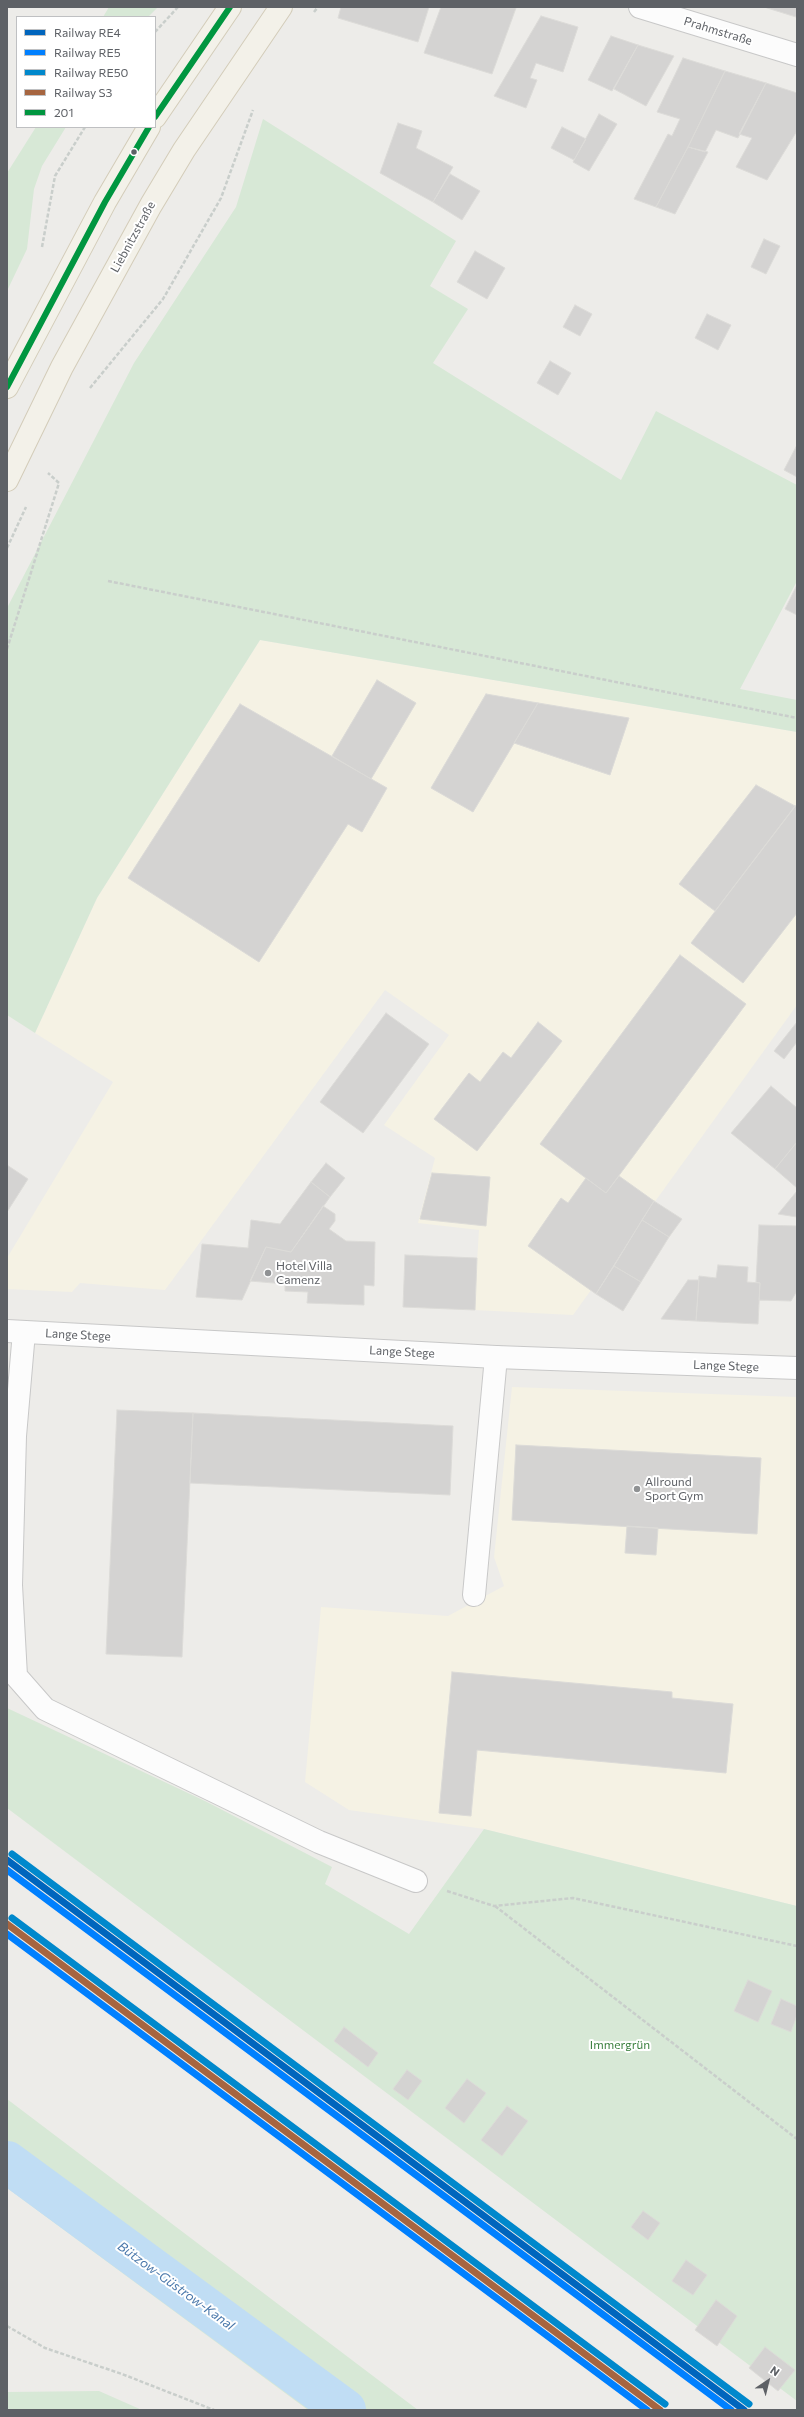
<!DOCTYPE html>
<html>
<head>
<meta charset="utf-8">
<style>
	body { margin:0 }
	#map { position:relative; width:804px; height:2417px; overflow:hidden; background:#edece9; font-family:Commissioner,sans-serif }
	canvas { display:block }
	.frame { position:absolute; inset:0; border:8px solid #5e6166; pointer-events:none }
	.legend { position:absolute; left:16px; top:16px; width:140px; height:112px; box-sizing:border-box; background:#fff; border:1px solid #bfc0c2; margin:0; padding:5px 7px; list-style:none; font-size:12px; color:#5e6166 }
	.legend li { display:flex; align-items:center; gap:8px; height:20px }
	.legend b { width:20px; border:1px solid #bfc0c2 }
	.north { position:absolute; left:748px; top:2361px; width:40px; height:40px; -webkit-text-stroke:3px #fff; paint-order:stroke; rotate:35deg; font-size:11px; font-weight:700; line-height:16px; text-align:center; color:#5e6166 }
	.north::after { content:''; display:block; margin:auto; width:14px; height:18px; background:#5e6166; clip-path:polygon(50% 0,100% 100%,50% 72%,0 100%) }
</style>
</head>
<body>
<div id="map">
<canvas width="804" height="2417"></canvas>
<div class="frame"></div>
<ul class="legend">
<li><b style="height:5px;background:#0065bd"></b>Railway RE4</li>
<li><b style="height:5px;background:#0080ff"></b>Railway RE5</li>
<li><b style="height:5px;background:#08c"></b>Railway RE50</li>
<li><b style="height:5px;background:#a66540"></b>Railway S3</li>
<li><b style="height:5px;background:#009640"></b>201</li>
</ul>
<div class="north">N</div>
</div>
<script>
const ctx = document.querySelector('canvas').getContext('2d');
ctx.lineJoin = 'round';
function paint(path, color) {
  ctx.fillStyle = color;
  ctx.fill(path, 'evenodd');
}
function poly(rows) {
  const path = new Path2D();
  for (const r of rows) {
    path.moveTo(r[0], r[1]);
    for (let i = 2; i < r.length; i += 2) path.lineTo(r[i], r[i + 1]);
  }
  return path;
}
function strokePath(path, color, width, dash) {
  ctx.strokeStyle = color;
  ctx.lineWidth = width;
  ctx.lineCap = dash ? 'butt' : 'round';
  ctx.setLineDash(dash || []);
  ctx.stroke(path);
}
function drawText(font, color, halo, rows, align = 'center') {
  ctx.font = font + ' Commissioner,sans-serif';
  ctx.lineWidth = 4;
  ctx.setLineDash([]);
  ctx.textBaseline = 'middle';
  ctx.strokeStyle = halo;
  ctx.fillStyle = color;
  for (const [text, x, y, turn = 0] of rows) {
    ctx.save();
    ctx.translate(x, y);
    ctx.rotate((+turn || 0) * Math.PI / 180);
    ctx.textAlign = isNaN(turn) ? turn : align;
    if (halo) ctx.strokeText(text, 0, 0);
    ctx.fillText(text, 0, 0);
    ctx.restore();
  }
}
const commercial = poly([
	[260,640,797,732,797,1005,573,1315,474,1310,479,1230,418,1223,435,1158,384,1125,449,1035,385,990,165,1290,80,1283,72,1292,7,1289,7,1258,113,1082,35,1033,97,898],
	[512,1387,797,1397,797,1906,484,1829,349,1810,305,1782,321,1607,448,1616,504,1586,494,1557]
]);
const green = poly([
	[109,7,158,7,148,17,103,17],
	[263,119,456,241,430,286,468,309,433,363,621,480,656,411,797,485,797,581,740,689,797,700,797,732,260,640,97,898,35,1033,7,1015,7,608,134,363,236,207],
	[36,127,66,127,42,166,34,189,27,249,7,291,7,173],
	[7,1708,205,1801,332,1867,325,1884,409,1934,484,1829,797,1906,797,2401,7,1808],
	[7,2099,418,2410,308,2410,7,2188],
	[99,2391,142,2410,7,2410,7,2392]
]);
const canal = poly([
	[7,2162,345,2410]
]);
const building = poly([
	[341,7,429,7,418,42,338,18,341,7],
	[441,7,516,8,492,74,424,53,441,7],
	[764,7,797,7,797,13,796,17,764,7],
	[541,16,578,27,563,72,536,63,530,78,537,80,526,108,494,96,541,16],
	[611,36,638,45,612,91,588,80,611,36],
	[638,45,674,56,646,106,614,89,638,45],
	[683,58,725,71,688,147,656,207,634,199,668,134,672,136,680,119,657,112,683,58],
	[725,71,766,83,738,138,716,130,705,152,688,147,725,71],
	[766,83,797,93,797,131,767,180,736,167,752,138,739,134,766,83],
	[599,114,617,124,589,171,573,162,599,114],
	[398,123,422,131,416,148,453,167,433,202,380,173,398,123],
	[562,127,586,139,574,160,551,148,562,127],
	[688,147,708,152,675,214,656,207,688,147],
	[450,174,480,191,462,220,433,202,450,174],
	[764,239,780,246,766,274,751,267,764,239],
	[475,251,505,268,487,299,457,282,475,251],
	[575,305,592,314,580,336,563,327,575,305],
	[707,314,731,325,718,350,695,338,707,314],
	[550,361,571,373,558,395,537,383,550,361],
	[797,445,797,477,784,470,797,445],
	[797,585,797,615,785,609,797,585],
	[377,680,416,703,371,779,332,756,377,680],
	[486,694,538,703,473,812,431,788,486,694],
	[538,703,629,718,610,775,514,743,538,703],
	[240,704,387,788,362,832,348,824,259,962,128,878,240,704],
	[756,785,795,806,715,911,679,884,756,785],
	[797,804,797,913,743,983,691,943,797,804],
	[680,955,746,1004,606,1193,540,1144,680,955],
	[386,1013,429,1044,363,1133,320,1102,386,1013],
	[538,1022,562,1041,477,1151,434,1119,469,1073,480,1082,503,1052,511,1058,538,1022],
	[797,1022,797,1042,784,1059,774,1051,797,1022],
	[771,1086,797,1108,797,1142,775,1169,731,1133,771,1086],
	[797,1142,797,1188,775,1169,797,1142],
	[326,1163,345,1178,330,1197,311,1182,326,1163],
	[7,1165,28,1179,7,1212,7,1165],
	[432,1173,490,1177,486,1226,420,1219,432,1173],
	[619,1176,654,1201,596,1294,528,1246,561,1198,568,1203,586,1178,606,1193,619,1176],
	[311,1182,330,1197,291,1252,266,1247,242,1300,196,1297,202,1244,248,1248,251,1220,280,1224,311,1182],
	[797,1191,797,1217,778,1214,797,1191],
	[654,1201,682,1219,669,1237,642,1220,654,1201],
	[323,1206,335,1214,335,1221,329,1229,346,1241,375,1242,374,1286,364,1285,364,1305,307,1303,308,1292,285,1291,285,1284,250,1281,266,1247,291,1252,323,1206],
	[642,1220,669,1237,641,1282,614,1266,642,1220],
	[759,1225,797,1226,797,1291,791,1301,759,1300,760,1283,756,1282,759,1225],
	[405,1255,477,1258,475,1310,403,1307,405,1255],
	[718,1265,748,1267,747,1282,760,1283,758,1324,696,1321,699,1276,716,1278,718,1265],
	[614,1266,641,1282,623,1311,596,1294,614,1266],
	[688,1280,699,1280,696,1321,661,1319,688,1280],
	[117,1410,193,1413,182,1657,106,1654,117,1410],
	[193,1413,453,1426,450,1495,190,1483,193,1413],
	[516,1445,761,1458,757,1534,512,1520,516,1445],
	[627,1526,658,1528,656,1555,625,1553,627,1526],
	[452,1672,672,1692,672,1698,733,1704,726,1773,477,1750,471,1816,439,1813,452,1672],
	[748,1980,772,1991,758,2022,734,2011,748,1980],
	[781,1999,797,2006,797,2015,791,2032,771,2024,781,1999],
	[344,2027,378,2053,368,2067,334,2041,344,2027],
	[407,2070,422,2081,408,2100,393,2089,407,2070],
	[467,2079,486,2093,464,2123,445,2108,467,2079],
	[507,2106,528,2121,502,2156,481,2140,507,2106],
	[643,2211,660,2223,648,2240,631,2227,643,2211],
	[686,2260,707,2275,693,2295,672,2281,686,2260],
	[716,2300,737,2316,717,2346,695,2330,716,2300],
	[765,2347,795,2370,778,2391,749,2368,765,2347]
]);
const path = poly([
	[314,12,318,7],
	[155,32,178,7],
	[42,247,55,176,85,127],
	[90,388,163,299,221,198,253,110],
	[7,548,26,507],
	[108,581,797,718],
	[7,649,59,483,48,473],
	[447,1891,494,1906,573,1898,797,1946],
	[495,1906,797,2139],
	[7,2326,45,2348,122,2374,214,2410]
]);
const service = poly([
	[24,1332,15,1436,11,1585,16,1676,45,1709,319,1842,416,1881],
	[474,1595,496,1357]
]);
const minor = poly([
	[640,7,797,55],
	[7,1331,496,1357,797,1368]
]);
const primary = poly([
	[155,117,230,7],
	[7,387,105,202,149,127],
	[7,480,62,367,151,205,184,150,281,7]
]);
const bus1 = poly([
	[155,117,230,7],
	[7,387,105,202,149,127]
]);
const rail1 = poly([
	[7,1860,744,2410]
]);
const rail2 = poly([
	[7,1870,731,2410],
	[7,1934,647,2410]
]);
const rail3 = poly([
	[12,1854,749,2404],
	[12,1918,665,2404]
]);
const rail4 = poly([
	[7,1924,660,2410]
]);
const markers = [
	[134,152,3.5,"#5e6166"],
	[268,1273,4,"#909294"],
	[637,1489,4,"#909294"]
];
const streetNames = [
	["Prahmstraße",718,31,17],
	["Liebnitzstraße",133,237,-61],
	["Lange Stege",78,1335,3],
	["Lange Stege",402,1352,3],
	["Lange Stege",726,1366,2]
];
const poiNames = [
	["Hotel Villa",276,1266],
	["Camenz",276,1280],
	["Allround",645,1482],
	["Sport Gym",645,1496]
];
const parkNames = [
	["Immergrün",620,2045]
];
const waterNames = [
	["Bützow-Güstrow-Kanal",176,2286,36]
];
paint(commercial, '#f5f2e4');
paint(green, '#d7e8d6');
strokePath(canal, '#c0ddf4', 42);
paint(building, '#d4d3d2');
strokePath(building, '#dcdbd8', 1);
strokePath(service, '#c8c8c8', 24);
strokePath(minor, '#c8c8c8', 24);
strokePath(primary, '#d3ccb9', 24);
strokePath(path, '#c9cecb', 2.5, [4, 2]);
strokePath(service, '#fcfcfc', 22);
strokePath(minor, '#fcfcfc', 22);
strokePath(primary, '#f3f1e9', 22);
strokePath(bus1, '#009640', 6);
strokePath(rail1, '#0065bd', 7);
strokePath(rail2, '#0080ff', 7);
strokePath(rail3, '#08c', 7);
strokePath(rail4, '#a66540', 7);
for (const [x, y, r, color] of markers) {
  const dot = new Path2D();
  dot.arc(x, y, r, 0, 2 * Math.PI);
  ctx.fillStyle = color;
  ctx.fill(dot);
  strokePath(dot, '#fff', 1.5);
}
drawText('12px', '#5e6166', '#fff', streetNames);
drawText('12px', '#5e6166', '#fff', poiNames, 'left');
drawText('12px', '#3b803f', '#fff', parkNames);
drawText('italic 13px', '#4a78ab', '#fff', waterNames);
</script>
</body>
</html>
